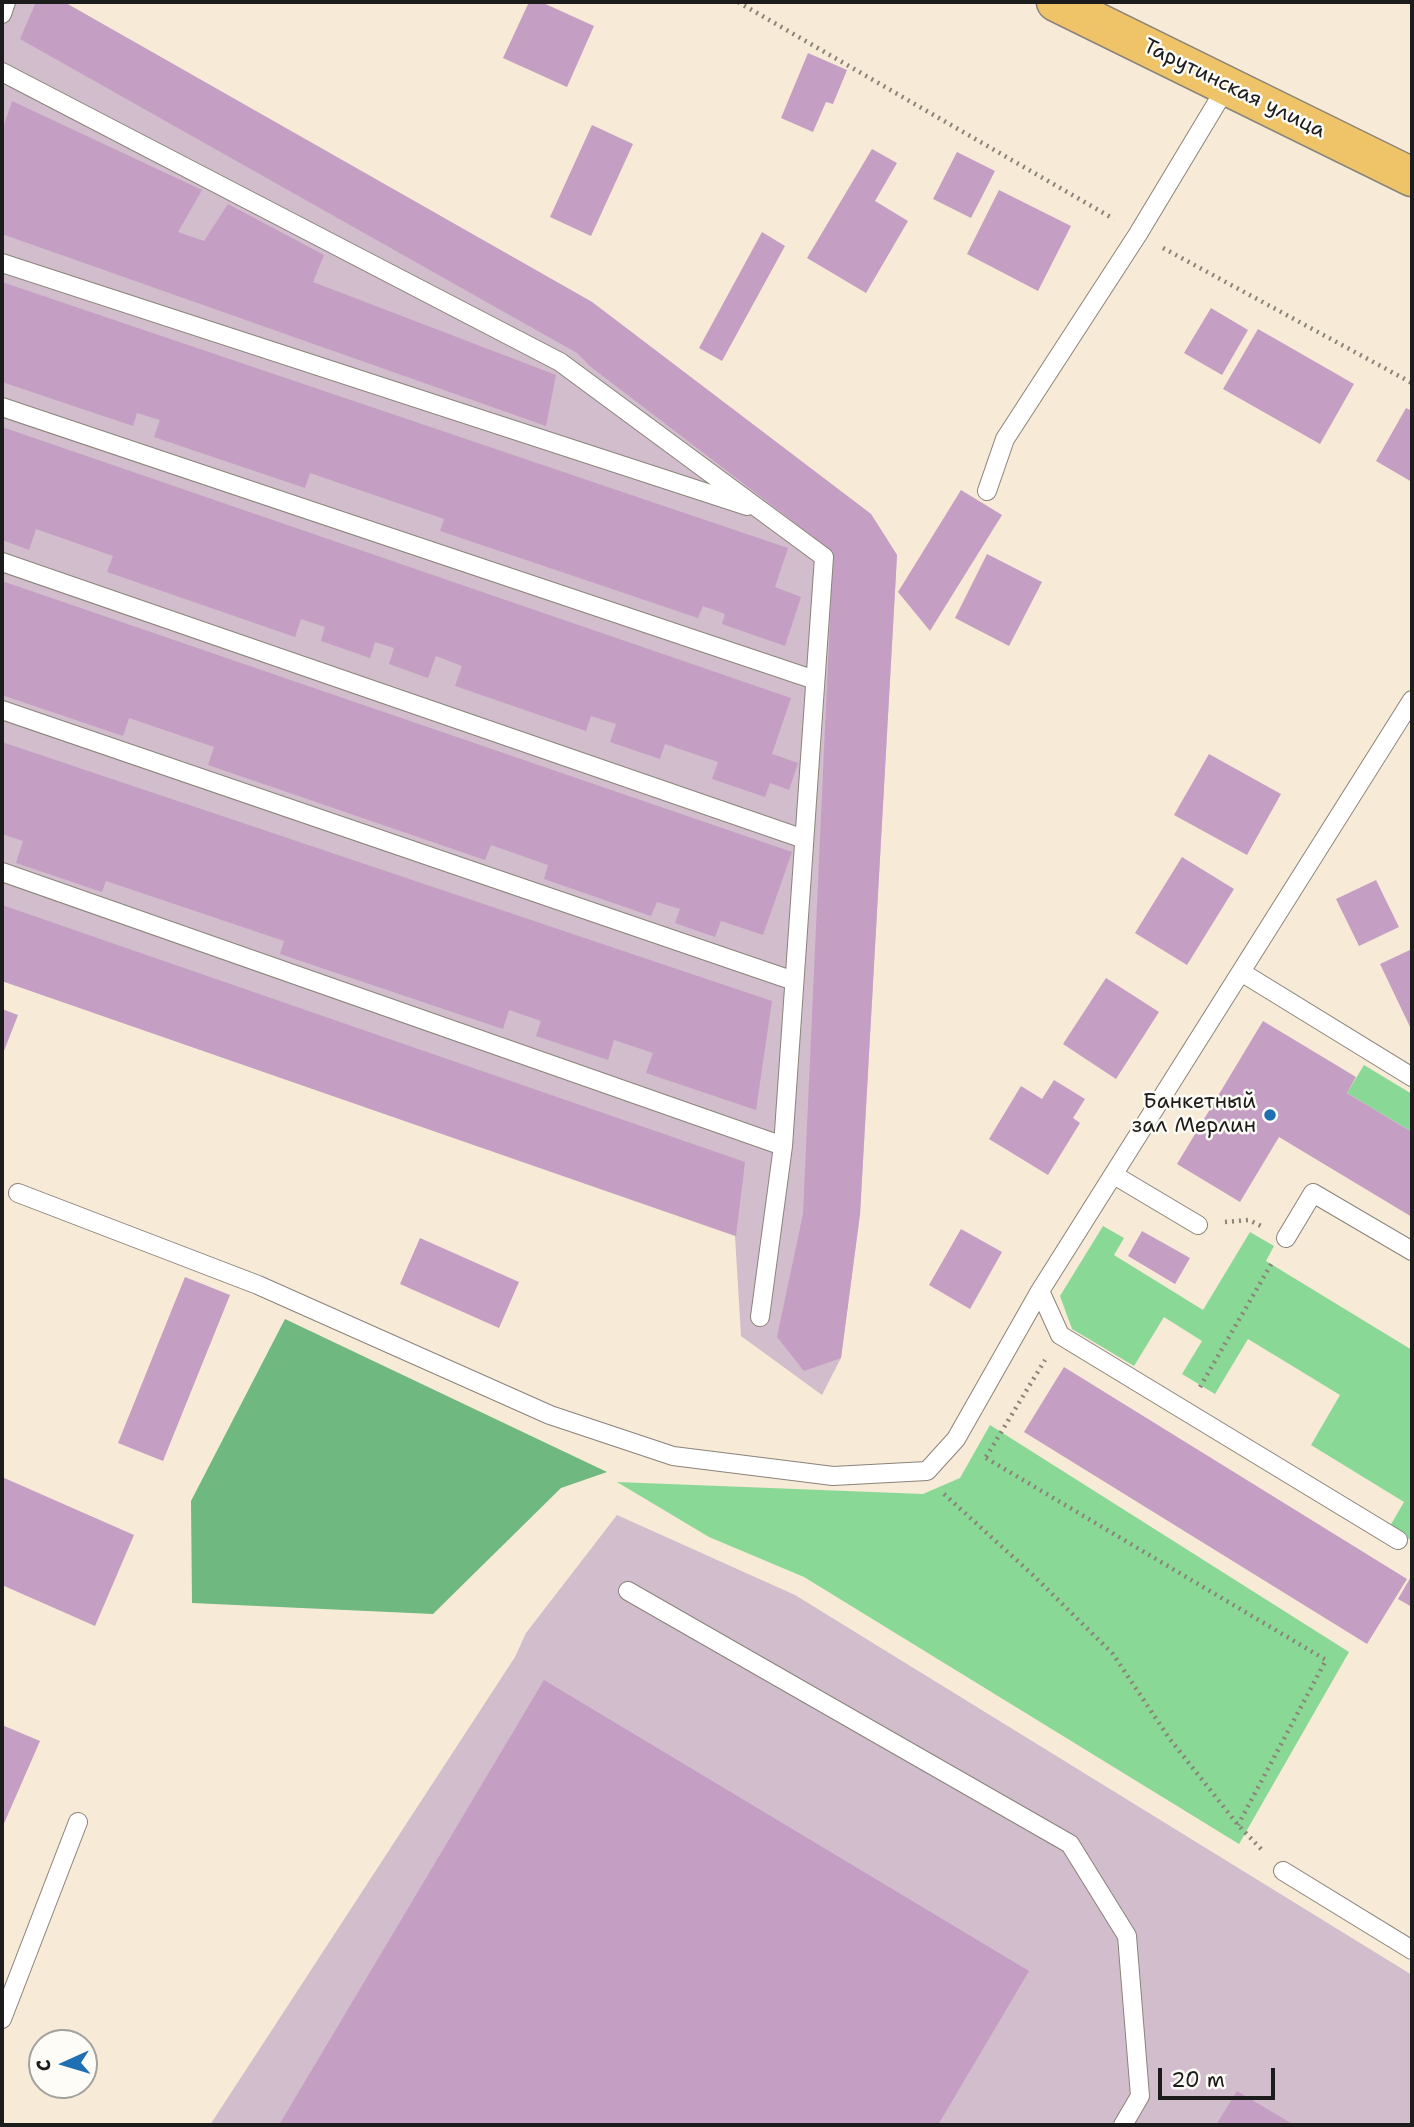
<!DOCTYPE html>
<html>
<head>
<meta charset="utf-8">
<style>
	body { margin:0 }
	#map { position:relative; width:1414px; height:2127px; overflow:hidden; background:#f7ead7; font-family:"Shantell Sans",sans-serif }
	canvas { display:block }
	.frame { position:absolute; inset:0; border:4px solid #1c1c1c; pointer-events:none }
	.north { position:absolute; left:28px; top:2029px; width:70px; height:70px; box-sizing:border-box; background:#fdfcf7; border:2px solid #a3a29f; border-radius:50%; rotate:266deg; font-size:19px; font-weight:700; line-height:28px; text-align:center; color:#1c1c1c }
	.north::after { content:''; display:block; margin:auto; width:24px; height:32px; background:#1f6fb2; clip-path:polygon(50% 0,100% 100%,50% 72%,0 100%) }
	.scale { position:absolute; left:1158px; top:2068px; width:117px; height:32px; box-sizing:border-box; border:4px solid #1c1c1c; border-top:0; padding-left:9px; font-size:21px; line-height:24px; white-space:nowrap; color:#1c1c1c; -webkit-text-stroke:5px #fdfcf7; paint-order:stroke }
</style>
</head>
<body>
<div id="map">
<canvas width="1414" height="2127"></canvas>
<div class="frame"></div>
<div class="north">С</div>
<div class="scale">20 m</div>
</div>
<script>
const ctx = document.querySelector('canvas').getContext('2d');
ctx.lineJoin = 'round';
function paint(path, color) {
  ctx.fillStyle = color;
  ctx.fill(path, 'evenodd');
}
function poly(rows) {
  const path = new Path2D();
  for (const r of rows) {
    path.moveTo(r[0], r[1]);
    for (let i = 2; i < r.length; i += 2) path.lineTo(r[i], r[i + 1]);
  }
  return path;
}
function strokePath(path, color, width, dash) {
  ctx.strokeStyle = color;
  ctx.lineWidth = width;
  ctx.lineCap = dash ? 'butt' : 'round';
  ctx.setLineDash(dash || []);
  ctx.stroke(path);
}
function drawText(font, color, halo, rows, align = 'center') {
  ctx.font = font + ' "Shantell Sans",sans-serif';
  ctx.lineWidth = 5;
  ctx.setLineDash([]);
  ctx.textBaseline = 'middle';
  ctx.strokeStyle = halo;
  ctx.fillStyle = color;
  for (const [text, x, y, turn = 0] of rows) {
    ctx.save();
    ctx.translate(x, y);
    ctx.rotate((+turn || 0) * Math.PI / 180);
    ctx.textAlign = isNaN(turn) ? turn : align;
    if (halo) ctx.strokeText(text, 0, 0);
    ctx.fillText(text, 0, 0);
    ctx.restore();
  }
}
const industrial = poly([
	[2,2,64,2,592,302,871,514,897,555,860,1214,841,1358,822,1395,741,1336,735,1236,2,981],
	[617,1515,795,1595,1412,1975,1412,2125,210,2125,515,1657,526,1633]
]);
const green = poly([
	[1364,1065,1412,1094,1412,1132,1347,1093],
	[1103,1226,1124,1238,1114,1255,1203,1310,1250,1232,1274,1246,1266,1261,1412,1350,1412,1541,1390,1526,1404,1502,1311,1445,1340,1395,1248,1339,1215,1394,1182,1374,1202,1341,1164,1317,1134,1366,1072,1329,1060,1296],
	[990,1425,1349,1652,1239,1844,804,1577,709,1537,617,1482,923,1494,960,1478]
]);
const forest = poly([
	[285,1319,607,1472,561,1488,433,1614,192,1603,191,1501]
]);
const building = poly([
	[36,2,64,2,592,302,871,514,897,555,860,1214,841,1358,804,1371,777,1337,803,1214,833,552,591,367,577,353,20,39],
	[529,2,541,2,594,26,567,87,503,58],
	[808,53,847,70,833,104,826,102,813,132,781,118],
	[12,101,202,190,178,232,204,241,228,204,324,255,313,282,556,375,546,426,2,234,2,131],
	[592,125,633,144,591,236,550,217],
	[872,149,897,163,875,201,908,221,866,293,807,258],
	[957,152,995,171,971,218,933,199],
	[999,190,1071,226,1038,291,967,254],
	[762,232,785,246,722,361,699,348],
	[2,282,788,548,775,587,801,597,785,646,722,624,725,614,703,606,698,618,440,531,444,519,310,473,305,488,154,437,160,420,137,413,133,426,2,382],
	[1211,308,1248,330,1222,375,1184,353],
	[1258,329,1354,384,1320,444,1223,389],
	[1406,408,1412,411,1412,482,1376,461],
	[2,427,791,698,772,754,798,763,789,790,770,783,765,797,712,779,718,762,665,744,660,759,610,742,616,724,591,716,586,731,455,686,462,666,436,656,428,678,389,664,394,648,375,642,370,658,321,641,325,627,301,619,295,637,107,572,113,556,36,529,29,550,2,540],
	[961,490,1002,515,930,631,898,592],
	[987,554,1042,582,1009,646,955,618],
	[2,581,792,852,763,935,721,921,715,937,675,923,680,909,657,902,651,916,544,879,548,865,491,845,485,860,208,765,214,747,129,718,123,736,2,695],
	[2,742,772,1001,756,1110,646,1073,653,1053,614,1040,608,1060,536,1036,541,1021,509,1010,503,1029,280,954,284,941,106,881,102,892,16,863,23,841,2,834],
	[1209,754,1281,794,1247,855,1174,815],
	[1182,857,1234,889,1187,965,1135,933],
	[1376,880,1399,927,1359,946,1336,899],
	[2,905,745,1162,736,1236,2,981],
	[1412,949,1412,1031,1380,964],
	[1106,978,1159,1012,1116,1079,1063,1044],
	[2,1009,18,1015,2,1056],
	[1263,1021,1356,1077,1347,1093,1412,1132,1412,1217,1279,1137,1240,1202,1177,1164],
	[1054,1080,1085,1099,1073,1118,1080,1123,1048,1175,989,1139,1021,1086,1042,1099],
	[961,1229,1002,1252,970,1309,929,1285],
	[1142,1231,1190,1258,1175,1284,1128,1256],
	[420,1238,519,1282,499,1328,400,1284],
	[185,1277,230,1295,163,1461,118,1443],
	[1064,1367,1407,1579,1367,1644,1024,1432],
	[2,1477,134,1535,95,1626,2,1585],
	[1412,1575,1412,1607,1398,1599],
	[544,1680,1029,1971,938,2125,279,2125],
	[2,1725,40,1741,2,1828],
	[1237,2091,1294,2125,1216,2125]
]);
const path = poly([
	[738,2,1114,219],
	[1163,248,1412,383],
	[1225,1222,1249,1220,1261,1226],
	[1200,1387,1273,1261],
	[986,1457,1045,1360],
	[986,1458,1326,1660,1238,1825],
	[944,1494,1034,1576,1113,1654,1169,1738,1238,1825,1263,1851]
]);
const service = poly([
	[2,14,6,2],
	[2,72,560,362,824,557,783,1146,2,872],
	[2,263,747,506],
	[2,407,815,680],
	[987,491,1005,439,1138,234,1227,86],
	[2,562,804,839],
	[2,710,794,981],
	[1241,972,1412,1077],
	[1114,1175,1198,1225],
	[18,1193,258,1285,550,1415,673,1456,833,1476,927,1471,956,1439,1040,1291],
	[1286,1238,1313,1193,1412,1251],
	[760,1317,783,1146],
	[1398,1540,1060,1335,1040,1291,1412,700],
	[628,1591,1070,1844,1127,1936,1140,2096,1123,2125],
	[1283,1871,1412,1950],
	[2,2019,78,1822]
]);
const primary = poly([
	[1056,2,1412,177]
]);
const markers = [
	[1270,1115,7,"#1f6fb2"]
];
const streetNames = [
	["Тарутинская улица",1234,89,26]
];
const poiNames = [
	["Банкетный",1256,1103],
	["зал Мерлин",1256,1127]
];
paint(industrial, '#d1bdcc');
paint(green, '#8ad896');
paint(forest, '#6fb87f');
paint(building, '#c59ec3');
strokePath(service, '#8a837a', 20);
strokePath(primary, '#8a837a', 41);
strokePath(path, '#8a837a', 4.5, [2, 5]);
strokePath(service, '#fff', 18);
strokePath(primary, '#efc469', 38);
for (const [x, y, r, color] of markers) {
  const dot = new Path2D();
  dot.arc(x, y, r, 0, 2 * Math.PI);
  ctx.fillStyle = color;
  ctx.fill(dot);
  strokePath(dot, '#fdfcf7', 2.5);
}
drawText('21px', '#1c1c1c', '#fdfcf7', streetNames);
drawText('21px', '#1c1c1c', '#fdfcf7', poiNames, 'right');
</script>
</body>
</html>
